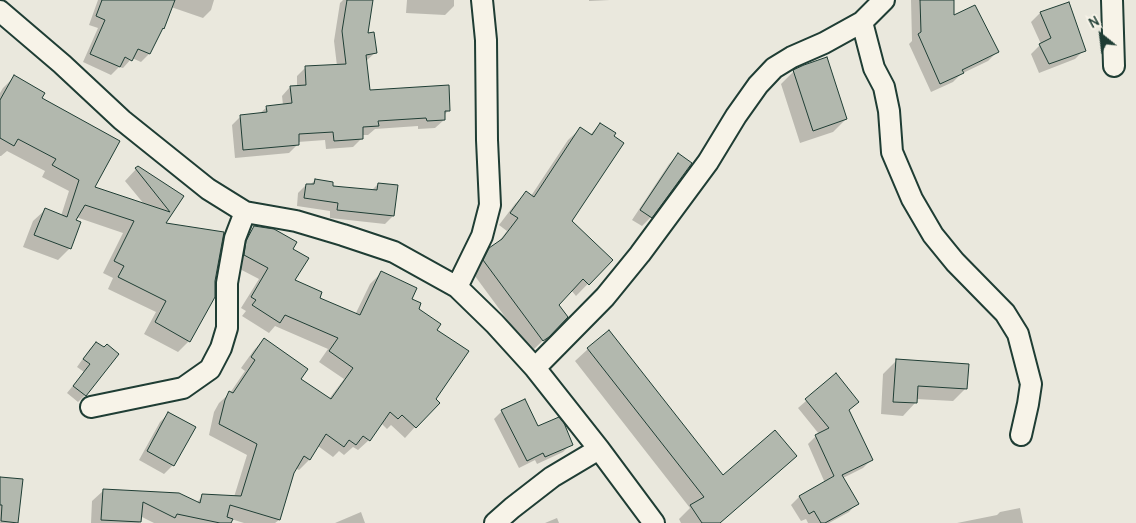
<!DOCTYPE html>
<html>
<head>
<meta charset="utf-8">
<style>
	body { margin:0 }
	#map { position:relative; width:1136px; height:523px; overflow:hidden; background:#eae8dd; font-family:Delius,sans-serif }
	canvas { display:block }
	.north { position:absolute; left:1076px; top:10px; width:50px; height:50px; -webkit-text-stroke:4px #f7f3e8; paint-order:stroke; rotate:331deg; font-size:14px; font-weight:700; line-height:20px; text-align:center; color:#1f3d34 }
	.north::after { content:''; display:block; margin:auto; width:18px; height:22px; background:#1f3d34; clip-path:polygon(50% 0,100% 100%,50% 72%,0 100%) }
</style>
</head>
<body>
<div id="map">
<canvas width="1136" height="523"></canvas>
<div class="north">N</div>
</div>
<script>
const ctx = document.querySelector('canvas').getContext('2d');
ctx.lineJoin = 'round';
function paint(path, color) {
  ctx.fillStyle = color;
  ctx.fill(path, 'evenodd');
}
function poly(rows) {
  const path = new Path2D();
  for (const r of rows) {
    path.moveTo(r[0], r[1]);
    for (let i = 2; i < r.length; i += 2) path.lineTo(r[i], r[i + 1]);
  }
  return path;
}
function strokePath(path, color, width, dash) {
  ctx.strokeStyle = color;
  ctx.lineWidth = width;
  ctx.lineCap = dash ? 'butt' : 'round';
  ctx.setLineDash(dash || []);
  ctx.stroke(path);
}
const shadow = poly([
	[98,0,214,0,211,10,203,18,171,7,149,54,141,62,132,58,123,68,119,67,111,75,83,62,98,28,89,25],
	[343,0,371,0,367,34,376,52,366,61,369,91,449,110,444,115,444,120,435,128,418,129,418,126,375,129,368,135,362,135,362,138,353,147,326,149,325,140,298,142,298,144,289,153,235,158,232,125,241,116,259,114,267,107,283,105,282,96,290,87,297,86,297,76,306,67,337,66,334,41,340,3],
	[407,0,454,0,454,6,445,15,406,13],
	[589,0,610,0,589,1],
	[911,0,952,0,952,17,997,52,988,61,961,74,953,82,931,92,909,44,912,41],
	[1068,4,1084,50,1075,59,1039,73,1031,54,1041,44,1031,22,1040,13],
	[794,71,846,119,833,132,800,143,781,84],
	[14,77,41,98,93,188,144,204,125,181,138,167,182,196,164,224,189,341,178,352,144,334,156,312,108,289,113,278,103,273,123,233,76,217,70,248,58,260,23,247,33,221,45,210,61,216,69,191,42,177,45,171,7,151,1,156,0,156,0,93,3,88],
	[600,124,571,221,611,260,576,296,571,290,558,305,567,317,531,352,472,272,478,261,496,245,507,231,499,225,515,204,526,193,531,196,568,140,580,129,590,135],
	[678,155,651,217,642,226,632,220,669,164],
	[315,180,331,187,371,191,378,184,393,216,385,224,330,218,330,211,297,206,298,193,306,185,310,185],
	[255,227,291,249,293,281,318,298,355,315,370,284,381,273,410,300,435,331,415,427,405,438,391,425,387,429,381,423,369,440,358,450,353,447,344,455,339,451,333,457,318,446,309,460,299,470,295,468,279,520,275,523,244,523,231,519,230,523,154,523,140,516,140,522,139,523,91,523,92,501,103,491,196,503,203,496,234,497,247,455,209,435,214,412,219,403,230,393,245,371,241,368,254,350,264,339,299,379,329,399,344,379,319,362,328,349,275,326,269,333,242,316,246,311,241,308,259,279,234,266,244,238],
	[609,332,722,477,796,456,783,468,720,523,681,523,679,519,690,508,575,361,588,349],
	[96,343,104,349,85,395,78,402,67,393,84,372,77,367,89,350],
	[896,361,966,388,953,401,916,399,916,402,903,416,881,414,883,374],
	[836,375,848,411,871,460,863,468,843,478,857,503,849,512,829,523,808,523,806,519,801,521,791,505,799,497,825,483,808,444,816,436,819,434,798,408],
	[502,411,538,428,571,444,563,452,537,464,535,460,519,468,494,419],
	[169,413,173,465,164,474,139,460,160,422],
	[0,478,17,522,16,523,0,523],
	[1020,508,1023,523,957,523,997,515,1000,512],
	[361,512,365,523,335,523],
	[557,518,559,523,545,523]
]);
const building = poly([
	[102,0,175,0,164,29,163,28,150,54,138,49,132,61,125,57,120,67,90,54,105,20,96,16,102,0],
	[347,0,373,0,368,33,374,32,377,53,366,55,370,90,449,85,450,111,445,111,445,120,427,121,426,118,378,121,379,126,363,127,363,139,334,141,333,132,299,134,299,145,243,150,240,115,267,112,266,106,292,103,290,86,306,85,305,66,346,64,342,31,347,0],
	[920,0,954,0,954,15,975,5,999,52,962,70,964,73,940,84,918,34,921,32,920,0],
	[1069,2,1086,51,1049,64,1039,44,1051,38,1040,12,1069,2],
	[827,57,847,119,813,131,793,70,804,65,827,57],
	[14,75,45,93,42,98,120,141,95,187,170,212,135,168,138,166,184,196,166,223,224,232,215,281,215,297,190,342,155,322,166,301,118,277,124,266,114,261,134,221,85,205,76,220,81,222,71,249,34,235,45,208,67,217,79,180,52,165,56,159,18,139,14,146,0,138,0,100,14,75],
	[600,123,616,133,614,136,624,143,572,221,613,260,589,285,583,279,559,305,568,317,549,337,543,341,483,260,489,248,502,239,518,218,510,213,526,191,534,197,580,127,592,135,600,123],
	[678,153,692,163,652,218,640,210,678,153],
	[315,179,333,182,333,186,377,190,378,183,398,185,394,216,337,210,338,203,304,198,306,184,314,184,315,179],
	[254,226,274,229,297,242,293,249,309,258,295,280,322,292,320,298,360,315,381,271,417,288,412,299,421,303,419,309,441,324,437,330,469,351,436,399,440,403,416,428,402,415,398,419,390,412,370,441,363,436,356,445,349,440,344,447,326,434,310,460,304,456,294,473,280,520,230,505,227,517,233,519,231,523,220,523,177,514,175,518,143,502,141,522,101,520,103,489,179,493,200,503,202,494,241,496,257,444,219,424,225,400,229,391,233,393,255,360,251,357,264,338,308,369,301,379,331,399,353,368,329,351,338,338,285,315,280,323,252,305,256,300,251,297,268,268,244,255,246,241,254,226],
	[609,330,723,475,775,430,797,456,720,523,702,523,690,505,704,497,587,348,609,330],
	[96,342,104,347,107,344,119,354,86,396,73,386,90,364,83,359,96,342],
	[896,359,969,364,967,389,918,386,917,403,893,402,896,359],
	[836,373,859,402,849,410,873,460,842,475,859,504,825,523,821,523,814,511,809,514,799,496,834,476,815,435,829,428,805,399,836,373],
	[525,399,538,426,559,417,564,423,573,445,545,457,543,453,527,461,501,410,525,399],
	[168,412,196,427,174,466,147,451,168,412],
	[0,477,23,479,18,523,1,521,2,505,0,505,0,477]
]);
const minor = poly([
	[1112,0,1114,66],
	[0,11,62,64,122,120,208,189,245,212,296,221,343,235,394,252,457,287,495,324,535,368,599,449,654,523],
	[862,22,874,68,884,87,889,111,892,152,912,199,933,235,955,262,1005,313,1018,334,1031,384,1028,404,1021,435],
	[457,287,482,236,490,205,487,140,486,40,482,0],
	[535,368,605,297,640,254,708,162,736,116,758,85,774,68,792,57,824,43,862,22,884,0],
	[91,407,183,388,210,369,221,348,227,328,227,283,235,238,245,212],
	[495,523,512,508,552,477,599,449]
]);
paint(shadow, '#0003');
paint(building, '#b2b8ae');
strokePath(building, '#1f3d34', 1);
strokePath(minor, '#1f3d34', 24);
strokePath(minor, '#f7f3e8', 20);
</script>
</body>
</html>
